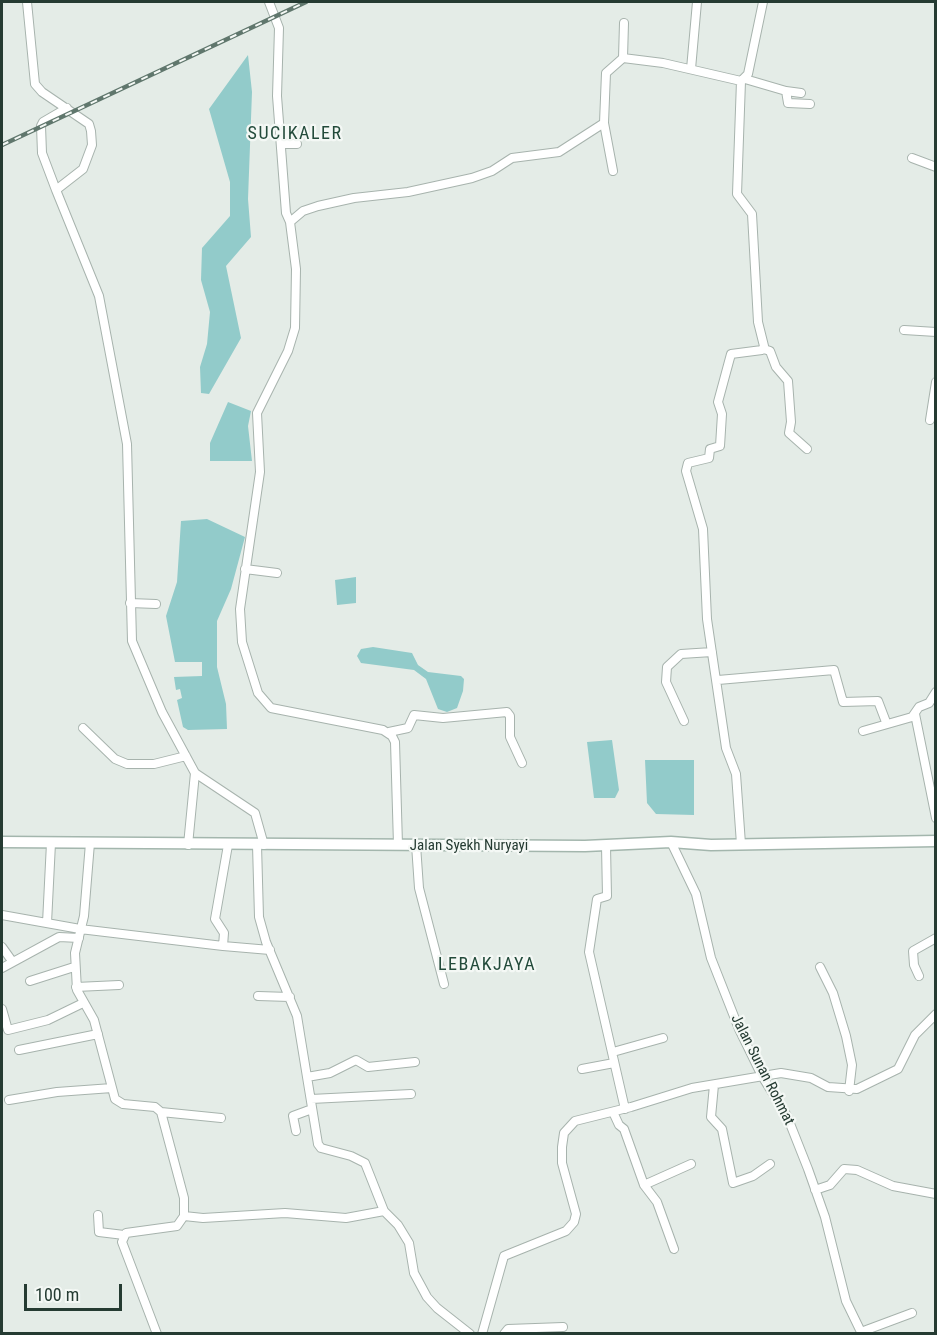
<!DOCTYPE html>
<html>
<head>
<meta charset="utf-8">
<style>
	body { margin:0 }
	#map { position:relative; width:937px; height:1335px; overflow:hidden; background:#e4ece7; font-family:"Roboto Condensed",sans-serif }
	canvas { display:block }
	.frame { position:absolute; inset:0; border:3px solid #253b32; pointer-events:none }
	.scale { position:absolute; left:24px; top:1284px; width:98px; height:27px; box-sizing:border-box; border:3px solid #253b32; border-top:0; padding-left:8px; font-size:18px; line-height:21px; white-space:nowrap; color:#253b32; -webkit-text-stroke:4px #f4f8f5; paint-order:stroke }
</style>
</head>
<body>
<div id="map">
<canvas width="937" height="1335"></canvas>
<div class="frame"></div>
<div class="scale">100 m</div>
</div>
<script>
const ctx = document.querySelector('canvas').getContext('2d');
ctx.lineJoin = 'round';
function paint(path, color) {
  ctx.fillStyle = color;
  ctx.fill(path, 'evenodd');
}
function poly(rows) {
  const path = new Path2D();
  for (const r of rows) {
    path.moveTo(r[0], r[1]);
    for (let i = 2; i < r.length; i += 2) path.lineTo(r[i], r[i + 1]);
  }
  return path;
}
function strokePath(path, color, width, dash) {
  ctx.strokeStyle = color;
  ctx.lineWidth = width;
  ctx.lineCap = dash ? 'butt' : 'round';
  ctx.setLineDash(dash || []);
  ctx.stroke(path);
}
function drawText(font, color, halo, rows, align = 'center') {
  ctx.font = font + ' "Roboto Condensed",sans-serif';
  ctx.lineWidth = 4.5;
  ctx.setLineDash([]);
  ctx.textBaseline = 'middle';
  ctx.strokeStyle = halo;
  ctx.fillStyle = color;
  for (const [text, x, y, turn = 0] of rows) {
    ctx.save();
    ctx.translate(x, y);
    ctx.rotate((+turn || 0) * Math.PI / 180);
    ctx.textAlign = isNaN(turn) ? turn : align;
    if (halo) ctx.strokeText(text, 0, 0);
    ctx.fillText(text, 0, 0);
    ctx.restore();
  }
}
const water = poly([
	[248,55,252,92,248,199,251,237,226,266,241,338,209,394,201,393,200,367,207,344,210,312,201,280,202,248,230,216,230,182,209,109],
	[228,402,251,411,248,426,252,461,210,461,210,443],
	[207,519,245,537,231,589,217,621,217,667,226,704,227,729,188,730,183,727,177,700,182,698,180,689,176,690,174,677,202,676,202,662,175,662,166,616,177,582,181,521],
	[356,577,356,603,337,605,335,580],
	[373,647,412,653,418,665,428,672,461,676,464,679,463,691,457,708,447,712,438,709,426,679,414,670,361,663,357,656,361,649],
	[612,740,619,790,615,798,594,798,587,742],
	[645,760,694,760,694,815,656,814,647,803]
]);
const street = poly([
	[27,2,35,84,42,92,89,124,91,131,92,145,83,169,56,190,99,296,127,444,132,641,162,712,195,773,255,813,264,845],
	[269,2,279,28,277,96,286,213,290,222],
	[623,58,624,23],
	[691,69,697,2],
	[745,79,786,91,788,103,810,104],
	[786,91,801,93],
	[604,123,613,171],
	[282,144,297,144],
	[912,158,936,167],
	[56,190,42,153,41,126,43,122,67,108],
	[904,330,936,332],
	[764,349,770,351,776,367,788,381,791,422,789,433,807,449],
	[930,420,936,382],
	[245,569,277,573],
	[130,603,156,604],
	[718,680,834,670,843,702,878,701,886,722],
	[915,714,936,818],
	[684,721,666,682,667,667,681,654,712,652],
	[83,728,115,759,127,764,154,764,186,756],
	[863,731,912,717,919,707,929,703,936,692],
	[389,732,408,728,414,715,443,718,507,712,510,716,510,737,522,763],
	[671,842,696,894,711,958,739,1029,762,1076,787,1116,808,1169,825,1217,846,1301,862,1334],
	[90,843,84,916,75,953,77,990,94,1020,115,1099,123,1104,155,1107,161,1112,184,1198,184,1216,177,1226,126,1233,122,1242,157,1334],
	[741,844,736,774,726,748,707,619,703,529,686,471,688,463,709,458,710,449,720,446,722,414,718,402,731,354,762,350,764,346,758,322,752,214,737,194,741,81],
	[188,845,195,773],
	[257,845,259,917,266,942,297,1016,318,1144,321,1148,351,1156,365,1163,384,1211,398,1225,409,1243,414,1273,427,1297,437,1308,470,1334],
	[398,845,395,742,392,736,383,730,271,708,258,693,242,642,240,609,260,472,257,413,288,351,295,328,296,269,290,222,303,211,318,206,354,198,408,192,472,178,492,171,512,158,559,152,604,123,606,73,623,58,663,63,741,81,748,74,763,2],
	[416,845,419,888,444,984],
	[606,846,607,896,597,899,589,952,625,1109],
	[2,915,80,929,223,946,224,933,215,919,228,845],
	[47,923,51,843],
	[223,946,270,950],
	[2,947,12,961],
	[820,967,833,993,846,1036,852,1065,849,1091],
	[2,968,59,937,79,938],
	[919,976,914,965,913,951,936,938],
	[30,981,74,967],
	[76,987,119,985],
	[258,996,290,997],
	[2,1009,8,1030,48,1020,83,1003],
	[19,1050,98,1034],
	[613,1052,663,1038],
	[582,1069,614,1063],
	[307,1077,330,1073,356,1060,368,1067,415,1062],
	[714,1085,711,1117,722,1129,733,1183,753,1176,770,1164],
	[311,1099,411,1094],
	[9,1100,57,1092,112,1088],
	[161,1112,221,1118],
	[613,1112,619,1125,624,1129,644,1185,657,1202,674,1249],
	[296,1131,293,1116,312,1109],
	[644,1185,691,1164],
	[815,1190,830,1185,844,1169,857,1170,893,1186,936,1194],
	[98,1215,99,1232,124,1235],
	[184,1216,203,1218,285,1213,346,1218,384,1211],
	[861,1332,912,1313],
	[482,1334,504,1256,566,1231,574,1222,576,1214,562,1163,562,1147,564,1133,575,1121,631,1107,692,1088,781,1073,811,1078,828,1087,857,1089,898,1069,915,1035,936,1014],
	[504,1334,508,1329,563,1327]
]);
const secondary = poly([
	[2,842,585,846,671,842,711,845,936,841]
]);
const rail = poly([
	[2,145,306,2]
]);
const streetNames = [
	["Jalan Syekh Nuryayi",469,846],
	["Jalan Sunan Rohmat",762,1070,63]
];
const quarterNames = [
	["SUCIKALER",295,134],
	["LEBAKJAYA",487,965]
];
paint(water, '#92cbca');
strokePath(street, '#a7b3ad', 10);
strokePath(secondary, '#a3b6ad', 13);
strokePath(street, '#fff', 8);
strokePath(secondary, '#fff', 10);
strokePath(rail, '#60776d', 4.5);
strokePath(rail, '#f4f8f5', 2, [7]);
drawText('15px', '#253b32', '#f4f8f5', streetNames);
ctx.letterSpacing = '1.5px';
drawText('18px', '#234b3b', '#f4f8f5', quarterNames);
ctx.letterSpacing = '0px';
</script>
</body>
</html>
